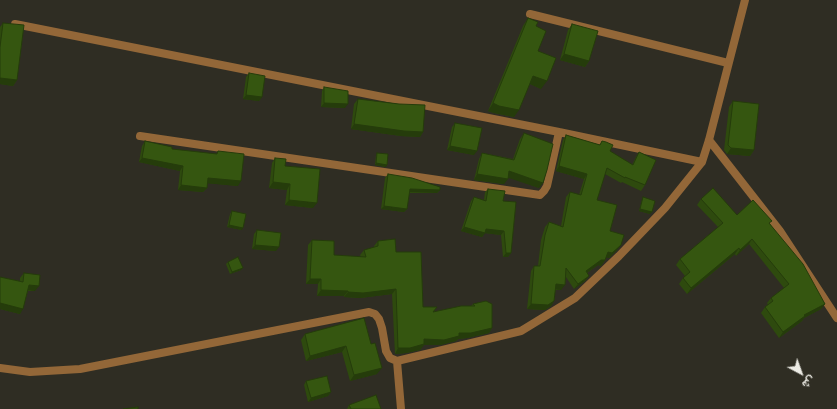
<!DOCTYPE html>
<html>
<head>
<meta charset="utf-8">
<style>
	body { margin:0 }
	#map { position:relative; width:837px; height:409px; overflow:hidden; background:#2f2d23; font-family:Poppins,Vazirmatn,sans-serif }
	canvas { display:block }
	.north { position:absolute; left:781px; top:353px; width:40px; height:40px; -webkit-text-stroke:3px #2f2d23; paint-order:stroke; rotate:139deg; font-size:11px; font-weight:700; line-height:16px; text-align:center; color:#ecebe4 }
	.north::after { content:''; display:block; margin:auto; width:14px; height:18px; background:#ecebe4; clip-path:polygon(50% 0,100% 100%,50% 72%,0 100%) }
</style>
</head>
<body>
<div id="map">
<canvas width="837" height="409"></canvas>
<div class="north">ش</div>
</div>
<script>
const ctx = document.querySelector('canvas').getContext('2d');
ctx.lineJoin = 'round';
function poly(rows) {
  const path = new Path2D();
  for (const r of rows) {
    path.moveTo(r[0], r[1]);
    for (let i = 2; i < r.length; i += 2) path.lineTo(r[i], r[i + 1]);
  }
  return path;
}
function strokePath(path, color, width, dash) {
  ctx.strokeStyle = color;
  ctx.lineWidth = width;
  ctx.lineCap = dash ? 'butt' : 'round';
  ctx.setLineDash(dash || []);
  ctx.stroke(path);
}
function paint(path, color) {
  ctx.fillStyle = color;
  ctx.fill(path, 'evenodd');
}
const lane = poly([
	[530,14,728,63]
]);
const street = poly([
	[15,24,559,132,702,162],
	[140,136,540,195,544,191,547,186,559,132],
	[709,140,780,231,837,318],
	[397,361,401,409],
	[0,368,30,372,80,369,369,312,375,314,379,319,382,328,386,351,390,358,397,361,521,331,575,298,619,256,665,208,702,162,709,140,745,0]
]);
const wall = poly([
	[528,18,536,26,541,89,530,84,514,117,494,113,488,111,523,26],
	[3,23,17,80,13,86,0,84,0,27],
	[572,24,589,61,585,67,560,60,568,30],
	[249,73,262,97,259,101,243,99,246,77],
	[324,87,345,108,321,107,322,91],
	[358,99,423,132,420,137,401,136,351,129,354,104],
	[733,101,754,150,750,156,727,154,724,150,729,107],
	[455,123,474,155,447,150,452,127],
	[524,133,539,188,508,177,504,184,474,180,479,159,482,153,513,159,520,139],
	[566,135,600,145,602,141,610,151,632,165,636,157,639,152,645,185,641,191,622,182,621,183,605,174,597,200,617,250,609,258,606,257,605,260,601,266,598,265,587,273,589,276,585,281,574,289,566,277,561,290,555,290,554,301,551,306,545,310,527,309,531,271,534,266,538,266,541,240,545,227,549,222,561,226,566,197,570,192,579,195,584,179,556,171,563,140],
	[145,141,172,149,216,154,218,151,238,186,207,183,207,188,203,192,178,190,180,171,139,162,142,146],
	[377,153,386,167,375,165,376,155],
	[275,158,285,166,313,208,285,205,287,190,269,188,272,163],
	[388,174,440,190,437,193,409,193,407,209,404,212,381,209,385,178],
	[488,189,503,201,511,253,508,257,503,257,501,235,485,233,482,237,461,231,471,201,474,197,484,200,485,192],
	[643,197,650,214,639,211,642,200],
	[701,199,737,215,770,224,825,304,821,309,804,318,802,321,779,338,761,313,765,307,768,305,767,303,771,298,784,288,749,244,736,256,735,254,687,294,679,284,683,278,685,276,676,265,680,259,718,227,697,205],
	[232,211,242,230,227,227,230,214],
	[257,230,276,251,252,249,254,234],
	[312,240,334,255,361,257,360,255,364,250,374,247,374,246,378,241,396,252,423,307,434,312,471,306,473,304,486,301,492,328,489,333,467,338,458,339,456,341,440,345,424,345,420,350,406,353,395,354,392,294,360,298,344,297,344,296,317,296,318,284,306,284,308,245],
	[228,262,241,270,230,274,226,264],
	[24,273,35,291,28,291,20,314,0,309,0,277,20,281,20,278],
	[364,318,377,374,350,381,342,352,306,361,301,340,305,334],
	[306,381,331,392,328,396,308,402,304,385],
	[349,405,381,409,347,409]
]);
const shadedWall = poly([
	[564,54,589,61,585,67,560,60],
	[533,76,547,81,541,89,528,83],
	[0,78,17,80,13,86,0,84],
	[246,95,262,97,259,101,243,99],
	[324,103,348,104,345,108,321,107],
	[493,103,519,110,514,117,494,113,488,111],
	[354,124,423,132,420,137,401,136,351,129],
	[450,146,477,151,474,155,447,150],
	[731,148,754,150,750,156,727,154],
	[142,158,183,166,180,171,139,162],
	[376,163,387,165,386,167,375,165],
	[559,166,587,174,584,179,556,171],
	[509,171,543,183,539,188,506,177],
	[477,174,508,179,504,184,474,180],
	[208,178,241,181,238,186,204,183],
	[273,182,290,184,287,190,269,188],
	[181,185,207,188,203,192,178,190],
	[410,189,440,190,437,193,407,192],
	[289,200,317,203,313,208,285,205],
	[384,206,407,209,404,212,381,209],
	[640,209,652,212,650,214,639,211],
	[229,225,243,228,242,230,227,227],
	[464,227,485,233,482,237,461,231],
	[486,229,504,231,501,235,484,233],
	[752,239,749,244,736,256,740,250],
	[255,245,279,247,276,251,252,249],
	[621,245,617,250,609,258,604,257,608,252],
	[739,248,735,254,687,294,691,288],
	[506,253,511,253,508,257,503,257],
	[601,260,605,260,601,266,598,265,582,276,586,271],
	[243,268,241,270,230,274,232,272],
	[589,276,585,281,574,289,578,284],
	[310,279,321,279,318,284,306,284],
	[556,284,565,285,561,290,552,289],
	[29,285,39,286,35,291,26,290],
	[396,289,392,294,360,298,344,297,348,292],
	[321,290,348,291,344,296,317,296],
	[554,301,551,306,545,310,527,309,531,304],
	[0,303,23,309,20,314,0,309],
	[825,304,821,309,804,318,802,321,779,338,783,332,804,315],
	[492,328,489,333,467,338,458,339,456,341,440,345,424,345,420,350,406,353,395,354,398,348,424,339],
	[346,346,342,352,306,361,310,356],
	[382,368,377,374,350,381,354,375],
	[331,392,328,396,308,402,311,398]
]);
const building = poly([
	[528,18,538,22,536,26,546,31,538,51,556,58,547,81,533,76,519,110,499,106,493,103,528,18],
	[3,23,24,25,17,80,0,78,0,47,3,23],
	[572,24,598,31,589,61,564,54,572,24],
	[249,73,265,76,262,97,246,95,249,73],
	[324,87,348,91,348,104,324,103,324,87],
	[358,99,399,104,425,105,423,132,404,131,354,124,358,99],
	[733,101,759,104,754,150,731,148,728,145,733,101],
	[455,123,482,128,477,151,450,146,455,123],
	[524,133,553,144,547,170,543,183,509,171,508,179,477,174,482,153,514,160,524,133],
	[566,135,600,145,602,141,606,142,613,145,610,151,633,165,639,152,656,160,645,185,625,177,625,178,607,168,597,200,617,205,610,231,624,235,621,245,612,253,608,252,605,260,601,260,586,271,589,276,578,284,566,268,565,285,556,284,554,301,548,305,531,304,534,266,540,266,545,235,549,222,563,227,570,192,581,195,587,174,559,166,566,135],
	[145,141,172,147,172,149,217,154,218,151,244,154,241,181,208,178,207,188,181,185,183,166,142,158,145,141],
	[377,153,388,154,387,165,376,163,377,153],
	[275,158,286,159,285,166,320,169,317,203,289,200,290,184,273,182,275,158],
	[388,174,412,178,440,187,440,190,410,189,407,209,384,206,388,174],
	[713,188,737,215,753,200,772,221,769,223,803,264,825,304,804,315,805,316,783,332,765,307,773,301,771,298,789,284,752,239,740,250,739,248,691,288,683,278,690,272,680,259,723,223,701,199,713,188],
	[488,189,505,191,503,201,516,202,511,253,506,253,504,231,486,229,485,233,464,227,474,197,486,201,488,189],
	[643,197,655,201,652,212,640,209,643,197],
	[232,211,246,214,243,228,229,225,232,211],
	[257,230,281,233,279,247,255,245,257,230],
	[395,239,396,252,421,252,423,307,437,307,433,312,461,306,475,306,473,304,486,301,492,304,492,328,471,333,459,333,459,336,444,340,424,339,424,344,410,348,398,348,396,289,363,293,348,292,348,291,321,290,321,279,310,279,312,240,334,241,334,255,366,257,364,250,378,246,378,241,395,239],
	[238,257,243,268,232,272,228,262,238,257],
	[24,273,40,275,39,286,29,285,23,309,0,303,0,277,23,282,24,273],
	[364,318,371,344,375,343,382,368,354,375,346,346,310,356,305,334,364,318],
	[327,376,331,392,311,398,306,381,327,376],
	[376,395,381,409,351,409,349,405,376,395],
	[138,407,138,409,123,409,138,407]
]);
strokePath(lane, '#936738', 8);
strokePath(street, '#936738', 8);
paint(wall, '#2e4a0e');
paint(shadedWall, '#253c0b');
paint(building, '#355610');
strokePath(building, '#253c0b', 1);
</script>
</body>
</html>
